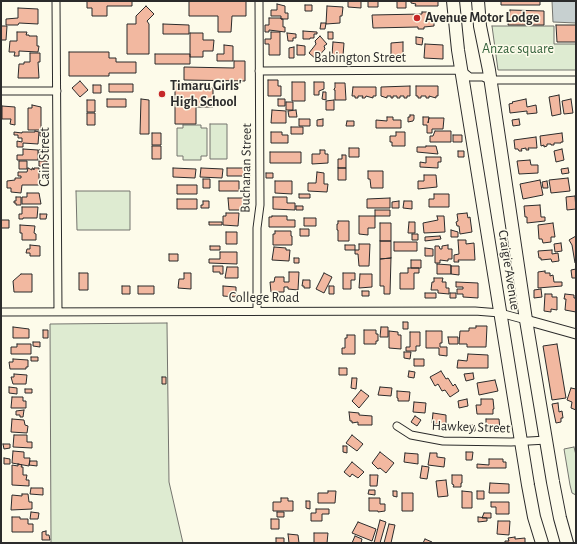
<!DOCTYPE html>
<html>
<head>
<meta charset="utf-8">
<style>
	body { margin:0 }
	#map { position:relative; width:577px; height:544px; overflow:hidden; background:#fdfbea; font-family:"Alegreya Sans",sans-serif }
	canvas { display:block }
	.frame { position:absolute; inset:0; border:2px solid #2b2b2b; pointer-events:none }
</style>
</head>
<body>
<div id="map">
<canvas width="577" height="544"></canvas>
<div class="frame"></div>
</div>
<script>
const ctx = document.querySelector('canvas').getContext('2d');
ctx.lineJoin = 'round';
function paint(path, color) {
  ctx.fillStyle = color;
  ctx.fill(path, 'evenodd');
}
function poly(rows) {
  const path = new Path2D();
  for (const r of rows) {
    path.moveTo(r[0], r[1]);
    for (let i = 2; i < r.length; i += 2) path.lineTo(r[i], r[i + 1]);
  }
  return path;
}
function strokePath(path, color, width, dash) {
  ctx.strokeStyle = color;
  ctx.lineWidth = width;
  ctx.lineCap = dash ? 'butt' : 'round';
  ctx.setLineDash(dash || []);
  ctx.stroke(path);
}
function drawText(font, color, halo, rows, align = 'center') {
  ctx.font = font + ' "Alegreya Sans",sans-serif';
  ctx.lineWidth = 3;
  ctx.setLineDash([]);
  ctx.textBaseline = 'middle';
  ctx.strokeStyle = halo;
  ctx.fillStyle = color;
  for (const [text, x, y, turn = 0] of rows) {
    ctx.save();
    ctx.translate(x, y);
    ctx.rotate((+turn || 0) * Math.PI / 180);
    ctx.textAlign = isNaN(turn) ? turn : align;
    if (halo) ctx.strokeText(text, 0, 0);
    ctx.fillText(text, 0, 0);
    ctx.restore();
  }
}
const green = poly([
	[492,26,554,26,554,44,576,44,576,70,498,70,492,26],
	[210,124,227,124,227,159,210,159,210,124],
	[183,125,201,125,201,128,207,128,207,156,201,156,201,160,183,160,183,156,177,156,177,128,183,128,183,125],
	[76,191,130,191,130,230,77,230,76,191],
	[167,323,169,482,183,543,51,543,50,324,167,323],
	[574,447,576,455,576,495,572,493,570,485,564,449,574,447]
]);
const water = poly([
	[552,1,576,1,576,23,553,22,552,1]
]);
const building = poly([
	[87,1,132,1,132,6,107,6,107,16,92,16,92,8,87,8,87,1],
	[189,1,246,1,246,16,232,16,231,32,218,32,218,16,189,16,189,1],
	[348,1,361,1,361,8,348,7,348,1],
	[368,1,378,1,378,7,368,7,368,1],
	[397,1,406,1,406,8,397,8,397,1],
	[411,1,438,1,438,6,415,6,416,4,411,3,411,1],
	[501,1,540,1,540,5,501,5,501,1],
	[277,4,285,6,285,13,288,13,288,19,281,19,281,16,271,16,271,10,277,10,277,4],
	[305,5,312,5,312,11,305,11,305,5],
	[146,6,154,14,147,21,149,24,149,54,127,54,127,24,136,24,136,16,146,6],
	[327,6,343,7,342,16,340,16,340,23,326,24,327,6],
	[18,8,38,9,38,24,19,23,18,25,6,25,6,19,18,18,18,8],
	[510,10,544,11,544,25,508,25,510,10],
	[422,12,431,12,431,16,434,16,434,26,424,27,424,29,418,29,418,27,373,28,372,15,422,14,422,12],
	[269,18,281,18,281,19,283,19,283,27,285,27,285,32,269,30,269,32,265,32,265,25,269,25,269,18],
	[321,23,326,23,325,29,320,29,321,23],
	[163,24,189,25,189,34,163,34,163,24],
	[556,25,576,25,576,42,557,42,556,25],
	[1,26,7,26,6,40,1,40,1,26],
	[303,31,317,32,317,34,314,34,314,38,310,38,310,39,303,39,303,31],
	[17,32,27,32,26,35,29,35,29,36,37,36,37,46,39,46,38,52,19,51,19,56,14,56,15,52,9,52,10,41,17,41,17,32],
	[271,32,280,32,280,55,269,55,269,44,265,44,265,39,271,39,271,32],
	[328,32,333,32,333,39,328,39,328,32],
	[190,33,203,33,203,40,214,40,213,51,203,51,203,57,190,57,190,33],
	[287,33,296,34,296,38,293,38,293,41,288,41,287,33],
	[320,36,327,44,324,46,325,49,316,59,309,53,316,44,315,41,320,36],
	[416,37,423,38,422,45,416,44,416,37],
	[333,42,344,43,343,56,332,55,333,42],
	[403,42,403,58,391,59,391,43,403,42],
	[425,44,443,45,443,59,424,58,425,44],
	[224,45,233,46,233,61,217,61,217,54,224,54,224,45],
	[297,45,305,46,305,55,297,55,297,45],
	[294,47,294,58,289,58,289,48,294,47],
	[69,52,109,52,109,58,116,58,116,62,136,62,136,73,109,73,109,76,69,76,69,52],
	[30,53,40,53,40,62,38,62,39,78,18,78,19,64,24,64,24,62,30,62,30,53],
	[155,54,190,54,190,64,155,64,155,54],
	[234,61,245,61,245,81,184,80,184,67,234,68,234,61],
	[268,80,278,80,278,86,281,86,281,96,268,96,268,80],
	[80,81,88,90,80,97,72,88,80,81],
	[292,82,305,82,305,101,292,101,292,82],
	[314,82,324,82,324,89,319,91,319,95,314,95,314,82],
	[175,83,196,83,196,88,213,88,213,107,196,107,196,124,175,124,175,83],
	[335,83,345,83,346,100,335,100,335,90,334,90,334,89,335,88,335,83],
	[109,84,133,84,133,92,109,92,109,84],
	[93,85,101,85,101,93,93,93,93,85],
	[410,86,410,96,407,96,407,98,404,98,404,96,400,96,400,98,397,98,397,96,393,96,393,98,391,98,391,96,387,96,387,98,381,96,381,87,410,86],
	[416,86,438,86,438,96,436,96,436,98,429,96,429,98,426,98,426,96,421,96,421,98,418,98,418,96,416,96,416,86],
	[353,87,376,87,376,96,373,96,373,98,366,96,365,98,362,98,363,96,358,96,358,98,355,98,355,96,352,96,353,87],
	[323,92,326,92,326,100,322,99,323,92],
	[559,95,561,114,552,116,549,97,559,95],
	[107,99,126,99,126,107,107,107,107,99],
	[141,99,149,100,149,134,140,134,141,99],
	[278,99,285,99,285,106,278,106,278,99],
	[526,99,527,107,536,105,537,113,527,114,527,111,510,113,509,104,513,103,512,102,526,99],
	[571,99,573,113,564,114,562,101,571,99],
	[87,100,95,100,95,112,87,112,87,100],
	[334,100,334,110,326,110,326,101,334,100],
	[286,102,293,102,293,110,286,110,286,102],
	[32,105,41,107,41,130,28,130,28,108,32,108,32,105],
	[2,106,15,107,15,125,10,124,11,119,2,119,2,106],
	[272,110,286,111,286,123,271,123,272,110],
	[296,110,297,117,289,117,288,111,296,110],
	[87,113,95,113,95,125,87,125,87,113],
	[410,115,414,115,414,119,413,121,408,122,408,117,410,117,410,115],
	[387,117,393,117,393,120,401,120,401,128,376,128,376,120,387,121,387,117],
	[423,117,429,117,428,123,429,118,444,118,443,129,432,129,432,133,427,133,427,125,423,125,423,117],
	[299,119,310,119,310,126,299,126,299,119],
	[323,119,323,126,317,126,317,120,323,119],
	[519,119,520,125,513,126,512,120,519,119],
	[347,121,354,121,354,126,346,126,347,121],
	[291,127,303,127,303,134,291,134,291,127],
	[35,131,39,132,38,144,23,143,23,147,17,147,17,141,22,142,22,138,18,138,18,135,14,135,14,132,22,133,22,132,35,132,35,131],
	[435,131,451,131,451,142,430,142,430,136,433,136,435,131],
	[40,132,46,132,46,136,40,136,40,132],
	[271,132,282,132,282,135,288,135,288,143,271,143,271,132],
	[396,132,405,132,405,146,392,146,392,142,390,142,390,136,396,136,396,132],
	[152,133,161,133,161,145,152,145,152,133],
	[562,133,563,142,561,142,561,143,554,143,554,145,551,145,551,144,547,144,547,146,544,147,544,145,541,146,540,136,562,133],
	[453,135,462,135,462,142,453,142,453,135],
	[536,137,537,148,528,148,529,150,526,150,526,148,521,149,522,151,519,151,518,149,515,149,514,140,536,137],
	[152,146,161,146,161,159,152,159,152,146],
	[426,146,436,146,438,154,417,152,417,147,426,147,426,146],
	[349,148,359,148,359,157,349,157,349,148],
	[23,149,38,150,38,160,17,160,17,155,23,155,23,149],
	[562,149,564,160,556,162,554,151,562,149],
	[39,150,46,150,46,157,43,157,44,154,39,154,39,150],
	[320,150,325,150,325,154,328,154,328,163,312,164,312,154,320,154,320,150],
	[458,151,464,151,464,157,458,157,458,151],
	[270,152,301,152,301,163,270,163,270,152],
	[342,155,346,155,346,168,338,168,338,159,342,159,342,155],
	[426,157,441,157,441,162,438,162,438,168,420,167,420,162,426,163,426,157],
	[530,160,531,165,538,165,538,173,519,174,517,161,530,160],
	[19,161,27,161,27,169,19,169,19,161],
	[39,161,47,161,47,166,39,166,39,161],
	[28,168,32,170,32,168,33,168,34,170,34,168,39,168,39,185,22,185,21,193,11,192,11,188,7,188,7,181,15,180,15,178,21,178,21,176,18,176,18,172,27,172,28,168],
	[173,168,196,169,195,178,173,177,173,168],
	[201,168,223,169,222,178,200,177,201,168],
	[227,168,250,168,250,176,227,176,227,168],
	[338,168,346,168,346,180,338,180,338,168],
	[568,168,569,173,562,174,561,169,568,168],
	[368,171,383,171,383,188,371,188,370,179,368,179,368,171],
	[317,172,324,173,324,184,328,184,327,192,308,191,308,183,316,183,317,172],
	[266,173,273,173,273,178,266,178,266,173],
	[424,175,436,175,437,187,418,189,418,181,424,181,424,175],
	[568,178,570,191,551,193,549,180,568,178],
	[203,179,210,179,210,188,203,188,203,179],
	[540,180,543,195,523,199,520,184,540,180],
	[219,181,239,181,239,191,219,191,219,181],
	[275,181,292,181,292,194,275,193,275,181],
	[547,181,548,188,543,188,542,182,547,181],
	[177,185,197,185,197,194,177,194,177,185],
	[27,193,39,193,41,204,22,204,22,197,27,197,27,193],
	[299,194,310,194,310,198,299,198,299,194],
	[434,194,449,194,449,207,429,207,429,199,434,199,434,194],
	[575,196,576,209,567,210,566,197,575,196],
	[16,197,21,197,21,205,16,205,16,203,14,203,14,201,16,201,16,197],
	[273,197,287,197,287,203,295,203,295,210,273,209,273,197],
	[228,198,245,198,245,210,229,210,228,198],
	[390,198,390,208,367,208,367,199,390,198],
	[177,199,197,199,197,209,177,209,177,199],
	[203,201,209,201,209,208,201,208,201,205,203,205,203,201],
	[399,201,399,208,392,208,392,202,399,201],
	[404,201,412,201,412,209,403,208,404,201],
	[540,205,541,217,545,217,545,221,527,223,527,217,525,217,524,206,540,205],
	[296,206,303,206,303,210,296,210,296,206],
	[22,207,38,207,37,218,23,218,23,219,19,219,19,214,22,214,22,207],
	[375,210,390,210,390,216,375,216,375,210],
	[226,213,239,213,238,226,223,225,223,216,226,216,226,213],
	[467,213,468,218,470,217,472,232,460,234,459,226,457,226,456,222,458,221,457,214,467,213],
	[40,214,47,214,46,219,40,219,40,214],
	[272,216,287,216,287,220,295,220,295,227,269,227,269,217,272,217,272,216],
	[359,216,375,216,375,228,368,228,368,235,359,234,359,216],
	[437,216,444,216,445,232,424,233,423,223,438,220,437,216],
	[304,218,316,218,316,226,304,226,304,218],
	[1,220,9,220,9,228,1,228,1,220],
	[338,221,349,221,349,241,338,241,338,230,337,230,337,224,338,224,338,221],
	[209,222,222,222,222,225,209,225,209,222],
	[409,222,415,222,415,233,408,233,409,222],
	[380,223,391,223,391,241,380,241,380,223],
	[553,223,555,237,551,237,551,242,543,243,542,239,539,239,538,225,553,223],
	[20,225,35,226,34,233,36,234,36,240,22,240,22,233,20,233,20,225],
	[300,229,309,229,309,236,300,236,300,229],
	[451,230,458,232,458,237,451,237,451,230],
	[275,231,291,231,291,236,292,236,292,245,273,245,273,234,275,234,275,231],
	[226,232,237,232,237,244,226,244,226,232],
	[412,234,418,234,418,240,412,240,412,234],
	[440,236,441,239,425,241,425,237,440,236],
	[576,236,576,263,575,263,572,245,569,240,576,236],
	[458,240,466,240,466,244,474,243,475,260,458,260,459,262,454,262,454,255,459,254,458,240],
	[380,241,391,241,391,258,380,259,380,241],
	[394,242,417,242,417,251,394,251,394,242],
	[561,243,562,251,555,252,554,244,561,243],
	[359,244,370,244,369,266,359,266,358,254,355,254,355,250,359,250,359,244],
	[30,245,40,246,40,256,30,256,30,253,26,253,27,249,30,249,30,245],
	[345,245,355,245,355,250,345,250,345,245],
	[448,245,448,249,452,249,452,259,448,259,448,261,440,260,440,263,435,263,435,246,439,246,440,249,442,249,442,246,448,245],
	[210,246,220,246,220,250,210,250,210,246],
	[274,247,286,248,286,250,290,250,289,261,272,260,274,247],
	[425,248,433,249,433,256,425,256,425,248],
	[552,250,552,254,558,253,559,261,552,262,551,259,541,260,541,258,539,258,538,251,552,250],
	[220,252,237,252,237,264,209,263,209,259,220,259,220,252],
	[169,254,178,254,178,261,169,261,169,254],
	[294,258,299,258,299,263,294,263,294,258],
	[391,258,390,294,384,294,384,286,380,286,380,259,391,258],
	[411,260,421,260,421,268,411,268,411,260],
	[437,264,451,265,451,274,437,274,437,264],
	[213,266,223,266,223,274,220,274,220,272,213,272,213,266],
	[451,266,459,266,459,275,451,274,451,266],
	[227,267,238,267,238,278,225,278,227,267],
	[408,268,419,268,419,273,414,273,414,289,400,289,400,273,408,273,408,268],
	[576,269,576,278,572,278,571,270,576,269],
	[545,271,545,273,550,273,550,276,553,275,554,282,562,282,562,286,538,288,538,272,545,271],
	[289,272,299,272,298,290,288,289,288,287,284,287,284,292,271,292,270,282,274,282,275,277,284,277,284,282,289,282,289,272],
	[79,273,88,273,88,290,79,290,79,273],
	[184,273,191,273,191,289,178,288,179,279,184,279,184,273],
	[324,273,332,277,324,293,316,289,324,273],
	[343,273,355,273,355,280,351,280,351,289,343,289,343,273],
	[21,274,32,274,32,292,14,292,13,281,21,274],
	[360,274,372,274,372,287,359,288,360,274],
	[434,278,443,278,442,282,446,282,446,288,449,288,449,294,438,293,438,290,431,290,432,282,434,282,434,278],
	[303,280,310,280,310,288,304,288,304,286,302,286,303,280],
	[456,282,478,283,478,298,463,297,463,294,457,294,457,289,463,289,463,287,456,287,456,282],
	[122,286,130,286,130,294,122,294,122,286],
	[138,286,154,286,154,294,138,294,138,286],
	[223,286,236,287,236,297,223,296,223,286],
	[329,286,334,286,334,294,329,294,329,286],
	[541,289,542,297,534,298,534,290,541,289],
	[362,291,369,291,369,296,362,296,362,291],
	[425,293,436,293,436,298,425,298,425,293],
	[450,293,456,293,456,298,450,298,450,293],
	[545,294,552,294,552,297,557,297,557,310,551,309,551,312,544,311,545,294],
	[565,294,574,295,574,298,576,298,576,312,565,310,566,299,564,299,565,294],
	[403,322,408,322,408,329,403,329,403,322],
	[476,326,487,326,486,347,467,347,467,344,459,344,460,331,469,331,469,328,476,328,476,326],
	[13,327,29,329,29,338,13,338,13,327],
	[381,327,388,327,388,337,380,337,381,327],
	[43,330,48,330,48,338,43,338,43,330],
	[364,330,376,330,376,334,378,334,378,341,376,341,376,344,364,344,364,330],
	[389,331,398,332,398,335,401,335,401,349,389,348,389,331],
	[426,331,442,331,442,343,440,343,440,347,447,347,447,356,439,355,439,348,426,348,426,331],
	[410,332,420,332,420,346,416,346,416,351,406,351,406,347,410,347,410,332],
	[347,335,355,335,355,354,342,354,342,348,345,348,345,338,347,338,347,335],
	[448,337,458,337,458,344,449,344,448,337],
	[33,342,40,342,40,347,33,346,33,342],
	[17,344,31,344,31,354,11,354,11,347,17,347,17,344],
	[557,344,566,398,552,400,543,346,557,344],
	[404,352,411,352,410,359,404,358,404,352],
	[468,354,488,355,488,368,457,368,458,360,467,361,468,354],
	[31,357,38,357,38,361,31,361,31,357],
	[13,359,28,360,28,367,26,367,26,369,10,369,9,362,13,362,13,359],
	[414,359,424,359,424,366,414,366,414,359],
	[339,368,347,368,347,375,339,375,339,368],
	[409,371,415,372,414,378,408,377,409,371],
	[441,371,446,379,448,378,453,386,455,384,459,391,450,397,445,390,442,391,438,384,435,386,430,377,441,371],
	[473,373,474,379,466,381,464,374,473,373],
	[14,374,27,375,26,384,13,384,11,377,14,377,14,374],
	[162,377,166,377,166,384,162,384,162,377],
	[352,378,357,378,356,389,351,388,352,378],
	[495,380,498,391,479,395,477,383,495,380],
	[9,387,17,388,17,394,9,393,9,387],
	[380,387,392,388,391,396,378,395,380,387],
	[571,388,576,389,576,410,571,408,572,402,567,400,571,388],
	[25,389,32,389,32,393,25,393,25,389],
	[361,390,369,396,359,408,352,401,361,390],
	[397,391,410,392,409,401,398,401,398,398,397,398,397,391],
	[12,397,23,397,23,401,26,401,26,408,11,408,12,397],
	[467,399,468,406,459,408,458,401,467,399],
	[481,399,493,399,494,409,493,409,493,414,477,414,476,405,481,405,481,399],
	[414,402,426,403,425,413,413,412,414,402],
	[558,403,559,412,562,411,563,418,561,418,561,422,556,423,552,404,558,403],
	[24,410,23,417,20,417,20,415,16,415,16,411,24,410],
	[349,412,359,413,359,415,372,416,372,425,358,425,358,422,352,423,352,421,350,421,349,412],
	[433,413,446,415,446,425,432,423,433,413],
	[415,416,421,420,417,426,411,422,415,416],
	[12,419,24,420,25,425,28,426,27,433,11,432,12,419],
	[486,419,499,419,500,430,486,430,486,419],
	[465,425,475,425,475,431,465,431,465,425],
	[14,435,27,435,27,442,32,442,32,448,13,447,14,435],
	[352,435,363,444,357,451,346,443,352,435],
	[3,444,10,444,10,448,4,449,3,444],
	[343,446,347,446,347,453,343,452,343,446],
	[13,451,24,452,24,458,30,458,29,466,12,463,13,451],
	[380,452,394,463,386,473,380,468,378,469,372,463,380,452],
	[466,452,473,452,472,460,466,460,466,452],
	[405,453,418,454,418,464,404,462,405,453],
	[430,453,437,453,437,457,445,458,444,467,428,465,430,453],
	[4,458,10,459,10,464,4,464,4,458],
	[489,459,503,459,503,462,506,462,506,468,477,468,477,464,489,465,489,459],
	[30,461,37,461,37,466,29,465,30,461],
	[352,462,364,472,358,478,352,474,350,477,344,472,352,462],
	[18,464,22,465,21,467,23,467,23,475,27,475,26,480,29,480,29,486,12,485,12,465,18,466,18,464],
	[422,466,429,467,427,479,420,478,422,466],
	[370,475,378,475,377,486,370,486,370,475],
	[452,475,462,475,462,483,461,483,461,487,453,487,454,485,452,484,452,475],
	[446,480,448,496,438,497,436,481,446,480],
	[490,483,509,484,509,493,489,493,490,483],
	[31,488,43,488,43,495,30,494,31,488],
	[369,490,375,490,375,495,368,494,369,490],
	[328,491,336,491,335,503,318,503,318,493,328,493,328,491],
	[393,491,397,491,397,497,393,496,393,491],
	[462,491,472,492,472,508,462,508,462,491],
	[477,491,484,491,484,499,477,499,477,491],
	[402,493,413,493,413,511,402,511,402,493],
	[22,494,28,494,29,502,32,502,32,509,11,510,12,495,22,496,22,494],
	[281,498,288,498,288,501,293,501,293,511,273,511,273,502,281,502,281,498],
	[369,498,380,498,380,504,385,504,385,511,378,512,378,511,369,511,369,498],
	[306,501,310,501,310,509,306,508,306,501],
	[491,502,509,502,509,514,496,514,496,507,491,507,491,502],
	[316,509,329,509,329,514,322,514,322,521,311,521,311,513,316,513,316,509],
	[31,512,39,513,38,519,30,519,31,512],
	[277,512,284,512,284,517,277,517,277,512],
	[484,513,491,513,491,518,482,518,484,513],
	[12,517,20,517,20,519,28,519,28,524,33,524,33,532,12,532,12,517],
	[478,517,487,518,487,521,478,522,478,517],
	[271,519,279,519,279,529,271,529,271,519],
	[380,520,386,522,380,543,374,543,380,520],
	[498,521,510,521,509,535,497,534,498,521],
	[358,522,376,529,372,541,352,533,358,522],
	[389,524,395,525,391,543,384,543,389,524],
	[46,531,46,535,49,535,50,540,42,540,42,532,46,531],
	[314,533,328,533,327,543,314,543,314,533],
	[288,534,298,535,299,543,289,543,288,534],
	[355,536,362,539,361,543,352,543,355,536],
	[515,537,515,539,525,538,525,543,505,543,505,541,509,541,508,538,515,537],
	[276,538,284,538,284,543,276,543,276,538],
	[425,539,432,542,432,543,423,543,425,539]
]);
const minor = poly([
	[56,1,58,312],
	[259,71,461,70,470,77,483,77,490,80,576,80],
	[1,91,57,91],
	[257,311,257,228,260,205,259,1],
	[1,312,475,311,500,313,526,320],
	[397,426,411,435,443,441,511,442,547,440]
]);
const tertiary = poly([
	[526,320,576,334]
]);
const trunk = poly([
	[453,1,458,50,528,485,534,517,542,543],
	[478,1,480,26,489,70,526,320,553,482,560,518,567,543]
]);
const markers = [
	[417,18,4,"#c62828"],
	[162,94,4,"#c62828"]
];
const poiNames = [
	["Avenue Motor Lodge",425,18],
	["Timaru Girls'",170,86],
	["High School",170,102]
];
const parkNames = [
	["Anzac square",518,49]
];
const streetNames = [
	["Babington Street",360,58],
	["Cain Street",45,157,-90],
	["Buchanan Street",246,168,-89],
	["Craigie Avenue",509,270,81],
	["College Road",264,298],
	["Hawkey Street",471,427,2]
];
paint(green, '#deebd1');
strokePath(green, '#74746e', 1);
paint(water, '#c7d0d0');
strokePath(water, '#74746e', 1);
paint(building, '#f2b8a0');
strokePath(building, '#2b2b2b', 1);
strokePath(minor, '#2b2b2b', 9);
strokePath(tertiary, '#2b2b2b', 11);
strokePath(trunk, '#2b2b2b', 14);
strokePath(minor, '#fdfbea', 7);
strokePath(tertiary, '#fdfbea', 9);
strokePath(trunk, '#fdfbea', 12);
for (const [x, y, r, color] of markers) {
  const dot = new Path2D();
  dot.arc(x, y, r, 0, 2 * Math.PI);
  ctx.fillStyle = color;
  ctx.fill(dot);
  strokePath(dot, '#fdfbea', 1.5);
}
drawText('bold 14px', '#2b2b2b', '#fdfbea', poiNames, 'left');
drawText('14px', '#34623c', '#fdfbea', parkNames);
drawText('14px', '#2b2b2b', '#fdfbea', streetNames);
</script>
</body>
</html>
